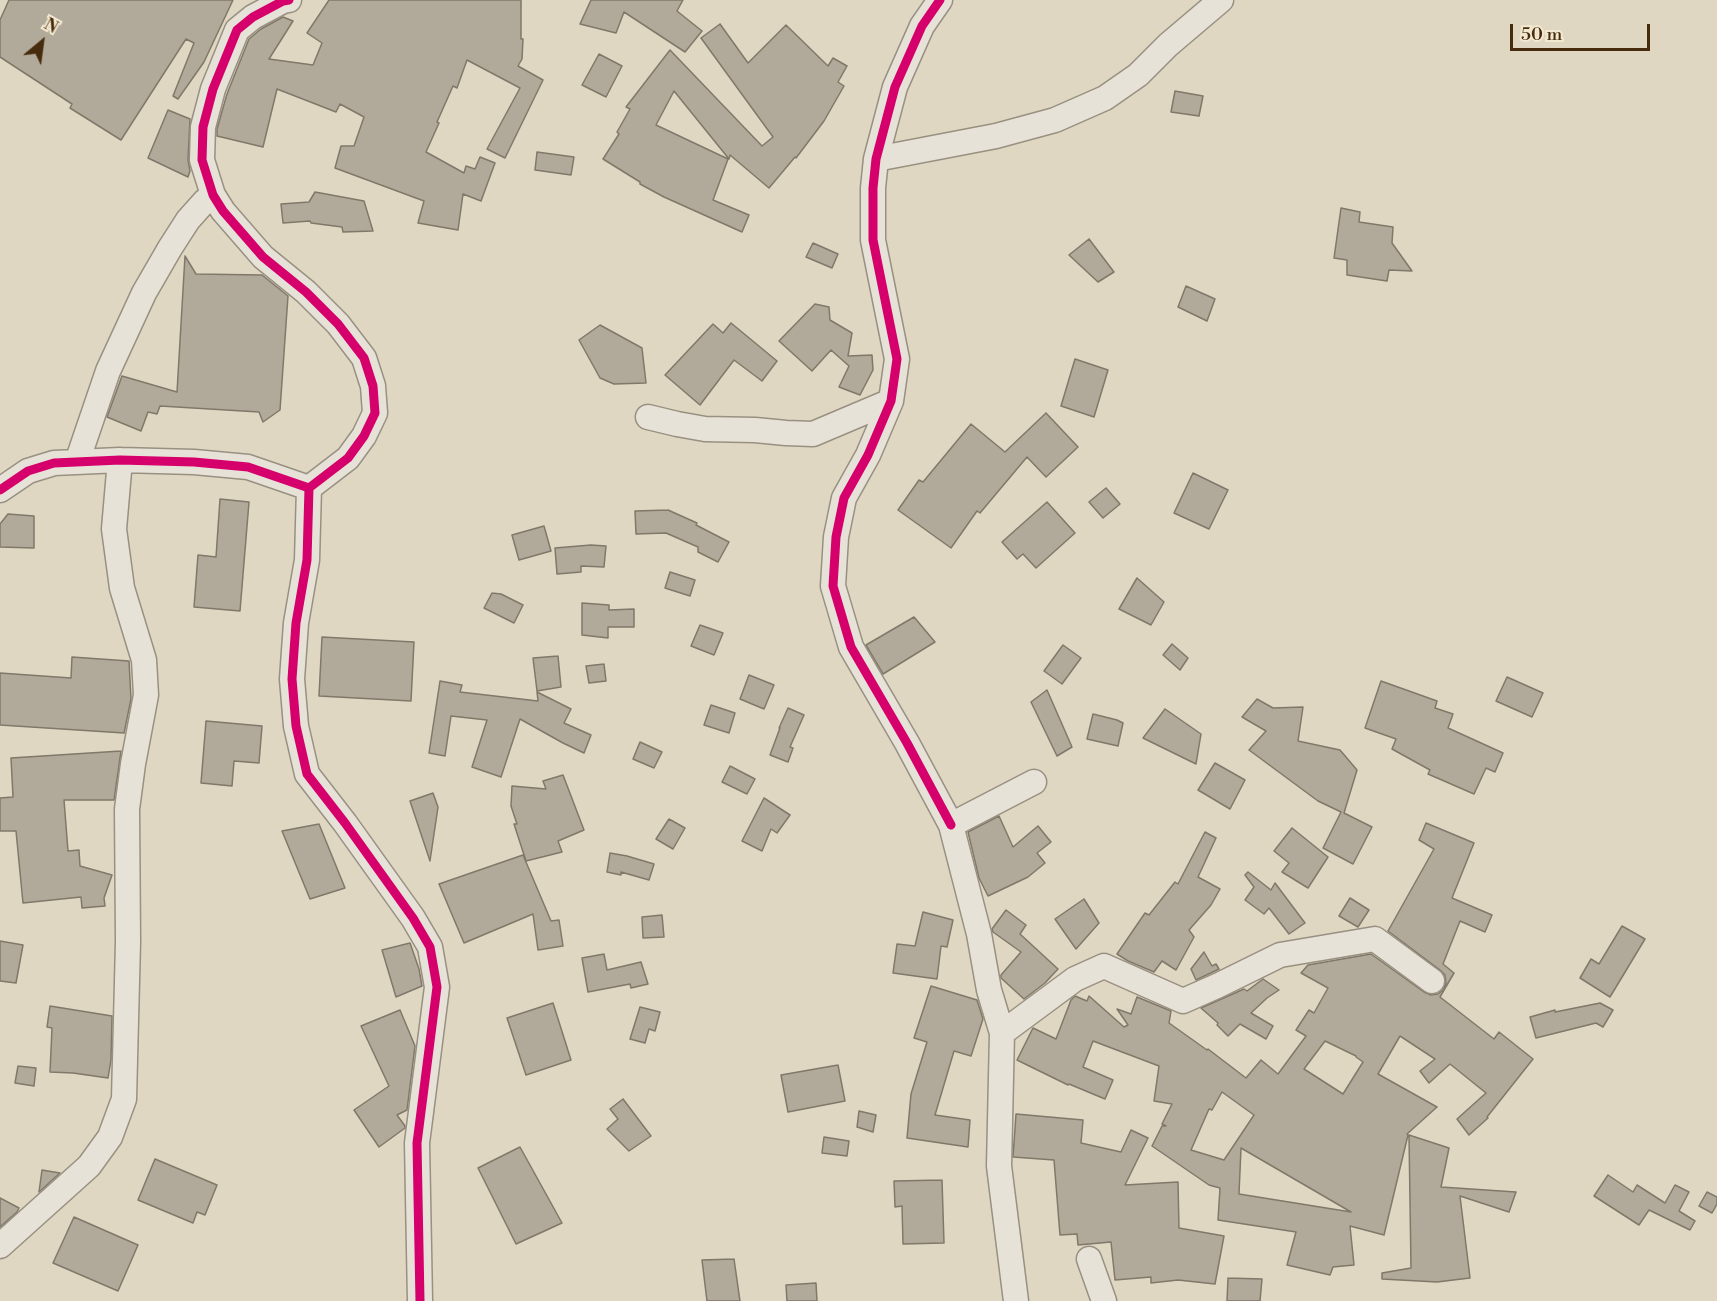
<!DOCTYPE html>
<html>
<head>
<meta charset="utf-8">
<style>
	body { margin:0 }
	#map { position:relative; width:1717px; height:1301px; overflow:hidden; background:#e0d7c3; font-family:"Libre Bodoni",serif }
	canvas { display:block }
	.north { position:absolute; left:12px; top:12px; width:60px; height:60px; -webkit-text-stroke:4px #f3e8d0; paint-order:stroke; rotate:29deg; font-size:16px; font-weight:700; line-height:24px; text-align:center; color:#472b0d }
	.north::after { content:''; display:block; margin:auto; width:21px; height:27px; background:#472b0d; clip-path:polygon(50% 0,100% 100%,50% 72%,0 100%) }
	.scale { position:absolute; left:1510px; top:24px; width:140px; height:27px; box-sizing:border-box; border:3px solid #472b0d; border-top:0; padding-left:8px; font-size:18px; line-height:21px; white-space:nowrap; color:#472b0d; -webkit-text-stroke:4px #f3e8d0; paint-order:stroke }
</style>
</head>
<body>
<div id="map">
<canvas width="1717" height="1301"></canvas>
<div class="north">N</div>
<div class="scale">50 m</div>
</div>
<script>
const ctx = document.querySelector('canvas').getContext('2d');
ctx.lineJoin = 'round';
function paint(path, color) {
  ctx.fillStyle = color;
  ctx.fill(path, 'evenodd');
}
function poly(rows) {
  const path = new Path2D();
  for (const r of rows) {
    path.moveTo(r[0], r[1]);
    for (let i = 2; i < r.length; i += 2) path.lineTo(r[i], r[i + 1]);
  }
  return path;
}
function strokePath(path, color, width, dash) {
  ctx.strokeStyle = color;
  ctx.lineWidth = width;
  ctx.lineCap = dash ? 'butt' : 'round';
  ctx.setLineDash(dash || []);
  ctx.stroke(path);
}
const building = poly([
	[9,0,233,0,204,62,178,99,173,96,194,43,186,39,121,140,70,108,72,104,0,57,0,20,9,0],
	[329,0,521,0,521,39,523,39,522,59,518,66,543,80,505,158,487,149,520,88,467,60,457,88,453,86,437,122,439,123,426,152,464,173,466,166,475,169,480,157,495,163,481,201,463,194,458,230,418,223,424,201,335,168,341,146,354,146,364,117,340,104,336,112,277,89,263,147,217,136,217,129,227,94,249,39,261,29,283,17,293,21,269,59,313,65,322,43,307,33,329,0],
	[591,0,683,0,677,11,702,31,685,52,624,12,616,33,580,24,591,0],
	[720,24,748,63,786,25,828,66,833,58,847,66,838,82,844,86,824,121,796,158,795,157,769,188,730,155,729,159,674,91,656,125,728,159,713,200,749,215,742,232,664,197,640,184,640,182,603,159,619,134,617,132,630,109,626,107,670,50,762,146,773,137,701,38,720,24],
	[599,54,622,66,606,97,582,85,599,54],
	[1175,91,1203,96,1199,116,1171,112,1175,91],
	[168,110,190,119,188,160,190,171,188,177,148,158,168,110],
	[537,152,574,157,571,175,535,170,537,152],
	[315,192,364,201,373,231,343,232,342,227,311,223,310,221,283,223,281,204,309,202,315,192],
	[1341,208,1360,212,1359,222,1393,227,1392,243,1412,271,1389,270,1387,281,1347,275,1347,260,1334,258,1341,208],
	[1089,239,1114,272,1098,282,1069,255,1089,239],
	[813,243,838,254,832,268,806,257,813,243],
	[185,256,196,274,262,275,288,296,280,410,263,422,259,412,160,406,157,414,148,412,141,431,107,417,122,376,177,392,185,256],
	[1186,286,1215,299,1207,321,1178,307,1186,286],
	[815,304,829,307,830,320,852,333,848,356,872,355,873,370,860,395,839,387,849,366,831,350,812,371,779,341,815,304],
	[731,323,777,361,762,381,734,360,700,405,665,375,713,324,723,333,731,323],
	[600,325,642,348,646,383,614,384,600,378,579,340,600,325],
	[1075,359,1108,370,1094,417,1061,406,1075,359],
	[1046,413,1078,447,1046,477,1027,457,980,513,977,511,951,548,898,510,919,480,923,482,971,424,1005,452,1046,413],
	[1193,473,1228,490,1209,529,1174,513,1193,473],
	[1106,488,1120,504,1103,518,1089,502,1106,488],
	[220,499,249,502,240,611,194,607,198,555,216,557,220,499],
	[1047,502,1075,533,1036,568,1023,554,1017,559,1002,542,1047,502],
	[668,510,697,523,696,525,729,542,718,562,698,552,698,547,666,533,636,534,635,511,668,510],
	[8,514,34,516,34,548,0,547,0,524,8,514],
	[544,526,551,551,519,560,512,535,544,526],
	[591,545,606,546,604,567,581,566,581,572,557,574,555,548,591,545],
	[670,572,695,580,690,596,665,588,670,572],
	[1137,578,1164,602,1151,625,1119,609,1137,578],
	[492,593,501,594,523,605,514,623,484,608,492,593],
	[582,603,609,605,609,610,634,609,634,627,608,627,608,638,582,635,582,603],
	[914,617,935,642,883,674,866,645,914,617],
	[700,625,723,633,714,655,691,646,700,625],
	[322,637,414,642,411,701,319,696,322,637],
	[1172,644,1188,658,1180,670,1163,655,1172,644],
	[1063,645,1081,658,1062,684,1044,671,1063,645],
	[558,656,561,687,537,691,533,658,558,656],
	[72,657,129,661,131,699,124,733,0,725,0,673,71,678,72,657],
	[604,664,606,681,589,683,586,666,604,664],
	[749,675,774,685,764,709,740,699,749,675],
	[1507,677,1543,693,1532,717,1496,701,1507,677],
	[440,681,462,685,460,692,538,701,537,692,571,709,564,723,591,735,584,753,563,743,520,719,501,777,472,767,487,720,451,716,445,756,429,753,440,681],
	[1381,681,1437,701,1435,708,1453,714,1448,728,1503,753,1495,772,1486,768,1474,794,1428,774,1430,770,1392,749,1396,739,1365,728,1381,681],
	[1047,690,1072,747,1057,756,1031,702,1047,690],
	[1257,699,1273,708,1303,707,1298,741,1340,750,1357,770,1344,813,1372,827,1353,864,1323,848,1341,812,1318,801,1249,750,1266,731,1242,717,1257,699],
	[711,705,735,713,729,733,704,725,711,705],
	[788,708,804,715,790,747,793,748,788,762,770,755,780,728,779,728,788,708],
	[1165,709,1201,734,1196,764,1143,738,1165,709],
	[1093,714,1117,720,1123,723,1118,746,1087,739,1093,714],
	[206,721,262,726,259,763,234,761,232,786,201,783,206,721],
	[640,742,662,752,654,768,633,759,640,742],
	[121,751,114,800,64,800,68,851,79,850,80,866,112,875,104,898,105,906,82,908,81,897,23,903,16,831,0,831,0,798,13,797,11,758,121,751],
	[1215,763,1245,780,1230,809,1198,790,1215,763],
	[730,766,755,779,747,794,722,782,730,766],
	[563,775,584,830,558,841,562,852,526,861,514,824,517,824,511,806,512,786,546,789,543,781,563,775],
	[433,793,438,807,430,861,410,801,433,793],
	[764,798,790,815,777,833,771,829,762,851,742,841,764,798],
	[999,816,1013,847,1038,826,1051,842,1037,853,1045,863,1028,877,988,896,979,878,968,832,999,816],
	[669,819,685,828,673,849,656,839,669,819],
	[1426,823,1474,843,1452,898,1492,915,1485,932,1460,921,1443,964,1454,973,1440,997,1494,1039,1499,1032,1533,1059,1487,1117,1488,1118,1469,1135,1457,1119,1486,1093,1450,1064,1429,1083,1420,1071,1435,1059,1400,1036,1378,1074,1437,1107,1407,1134,1408,1135,1384,1235,1350,1226,1354,1265,1333,1267,1330,1275,1287,1265,1296,1232,1218,1220,1220,1188,1209,1185,1152,1146,1162,1126,1166,1126,1162,1124,1172,1104,1154,1101,1159,1066,1093,1041,1083,1067,1113,1080,1105,1099,1069,1084,1068,1085,1017,1060,1033,1028,1056,1039,1071,1000,1075,996,1087,1001,1089,996,1124,1027,1128,1025,1117,1009,1131,1014,1137,997,1171,1011,1169,1023,1207,1050,1208,1049,1246,1078,1261,1060,1278,1074,1306,1036,1296,1030,1309,1010,1314,1013,1328,988,1301,973,1308,965,1371,954,1424,992,1431,995,1438,994,1443,990,1446,983,1445,975,1440,970,1388,931,1434,849,1419,840,1426,823],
	[1325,1041,1356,1056,1356,1057,1363,1062,1343,1094,1304,1069,1325,1041],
	[1222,1092,1254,1115,1224,1160,1191,1150,1209,1109,1212,1110,1222,1092],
	[1241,1148,1351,1212,1239,1194,1241,1148],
	[319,824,345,888,310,899,282,831,319,824],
	[1292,828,1328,857,1308,888,1282,872,1289,863,1274,851,1292,828],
	[1205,832,1216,838,1198,877,1220,889,1211,905,1189,930,1194,937,1176,970,1162,961,1154,972,1128,961,1117,954,1145,913,1149,915,1175,882,1178,884,1205,832],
	[610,853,627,856,654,864,649,880,621,872,621,875,607,872,610,853],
	[523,855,551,921,559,920,563,946,538,950,533,914,464,943,439,884,523,855],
	[1248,872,1271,890,1275,883,1305,923,1289,934,1269,908,1264,914,1245,900,1254,887,1245,875,1248,872],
	[1350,898,1369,910,1358,927,1339,916,1350,898],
	[1084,899,1099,923,1076,949,1055,919,1084,899],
	[1006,910,1026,925,1020,934,1058,969,1045,983,1024,999,1001,978,1001,975,1021,952,993,932,992,929,1006,910],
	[923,912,953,920,947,947,941,946,937,979,893,973,897,944,915,946,923,912],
	[662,915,664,937,643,938,642,917,662,915],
	[1622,926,1645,939,1610,997,1580,978,1591,959,1599,964,1622,926],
	[0,941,23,945,16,983,0,981,0,941],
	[410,943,419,969,422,986,396,997,382,950,410,943],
	[1204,952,1212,966,1216,964,1219,969,1196,980,1191,969,1204,952],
	[604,954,607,970,641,962,648,984,631,988,630,984,588,992,582,958,604,954],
	[1263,979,1279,990,1267,998,1251,1013,1273,1026,1266,1039,1240,1024,1228,1036,1217,1025,1218,1023,1201,1008,1244,989,1247,991,1263,979],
	[931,986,977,1000,983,1019,971,1056,954,1051,935,1115,970,1120,968,1147,907,1138,911,1094,927,1042,914,1038,931,986],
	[553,1003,571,1060,526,1075,507,1018,553,1003],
	[1600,1003,1613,1010,1603,1027,1596,1023,1536,1038,1530,1017,1555,1010,1555,1012,1600,1003],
	[50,1006,112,1016,111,1060,108,1078,73,1073,50,1072,52,1028,47,1027,50,1006],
	[640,1007,660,1012,655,1031,649,1029,645,1043,630,1039,640,1007],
	[400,1010,415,1046,407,1110,397,1115,405,1126,405,1128,379,1147,354,1110,389,1086,361,1026,400,1010],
	[838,1065,845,1101,788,1112,781,1075,838,1065],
	[18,1066,36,1068,34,1086,15,1083,18,1066],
	[623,1099,651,1136,629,1151,607,1129,618,1119,610,1109,623,1099],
	[859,1111,876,1115,873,1132,857,1127,859,1111],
	[1016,1114,1083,1120,1081,1143,1121,1152,1131,1130,1148,1138,1125,1185,1178,1182,1179,1228,1224,1236,1215,1284,1178,1280,1151,1283,1151,1277,1115,1280,1111,1242,1078,1245,1077,1234,1060,1235,1054,1160,1013,1157,1016,1114],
	[1409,1135,1449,1148,1441,1187,1516,1192,1509,1212,1460,1196,1470,1278,1437,1282,1382,1279,1382,1273,1411,1268,1409,1135],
	[824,1137,849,1141,847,1156,822,1153,824,1137],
	[520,1147,562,1223,516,1244,478,1168,520,1147],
	[155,1159,217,1185,205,1215,197,1212,193,1223,138,1200,155,1159],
	[42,1170,60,1173,39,1192,42,1170],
	[1608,1175,1633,1192,1637,1185,1665,1203,1675,1185,1689,1192,1679,1211,1695,1221,1690,1230,1649,1210,1639,1225,1594,1196,1608,1175],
	[942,1180,944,1243,903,1244,902,1206,895,1207,894,1181,942,1180],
	[1707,1192,1717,1197,1717,1204,1712,1213,1699,1206,1707,1192],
	[0,1198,19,1208,17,1212,0,1227,0,1198],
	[74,1217,138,1245,118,1291,53,1263,74,1217],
	[734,1259,740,1301,707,1301,702,1260,734,1259],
	[1228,1278,1262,1279,1260,1301,1227,1301,1228,1278],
	[816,1283,817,1301,787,1301,786,1285,816,1283]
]);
const minor = poly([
	[940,0,922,26,895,87,876,159,873,188,873,240,897,359,891,401,868,455,844,498,836,537,833,586,851,647,907,743,951,825],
	[876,159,996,136,1055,120,1105,98,1138,75,1168,45,1221,0],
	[648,417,677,424,705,429,755,430,786,433,813,434,891,401],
	[77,462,108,371,144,293,170,248,188,220,205,201,213,195],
	[309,488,307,560,296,623,292,679,296,726,307,774,345,823,413,918,430,947,437,987,417,1143,420,1301],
	[0,490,28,471,54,463,120,460,194,462,248,467,309,488,348,458,364,436,375,413,373,386,364,358,338,324,306,292,263,257,223,211,213,195,202,160,203,127,213,89,237,30,253,17,283,1,289,0],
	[1002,1033,989,990,979,934,951,825,1034,782],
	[0,1246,89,1166,110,1137,124,1099,128,942,127,809,133,764,146,695,144,660,122,588,114,529,120,460],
	[1089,1259,1104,1301],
	[1016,1301,999,1166,1002,1033,1075,979,1104,966,1183,1001,1217,986,1280,955,1375,939,1432,981]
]);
const cycleway = poly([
	[940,0,922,26,895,87,876,159,873,188,873,240,897,359,891,401,868,455,844,498,836,537,833,586,851,647,907,743,951,825],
	[309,488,307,560,296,623,292,679,296,726,307,774,345,823,413,918,430,947,437,987,417,1143,420,1301],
	[0,490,28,471,54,463,120,460,194,462,248,467,309,488,348,458,364,436,375,413,373,386,364,358,338,324,306,292,263,257,223,211,213,195,202,160,203,127,213,89,237,30,253,17,283,1,289,0]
]);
paint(building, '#b1a999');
strokePath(building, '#817869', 1.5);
strokePath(minor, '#989080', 27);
strokePath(minor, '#e7e2d7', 24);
strokePath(cycleway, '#d6006c', 9);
</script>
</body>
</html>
